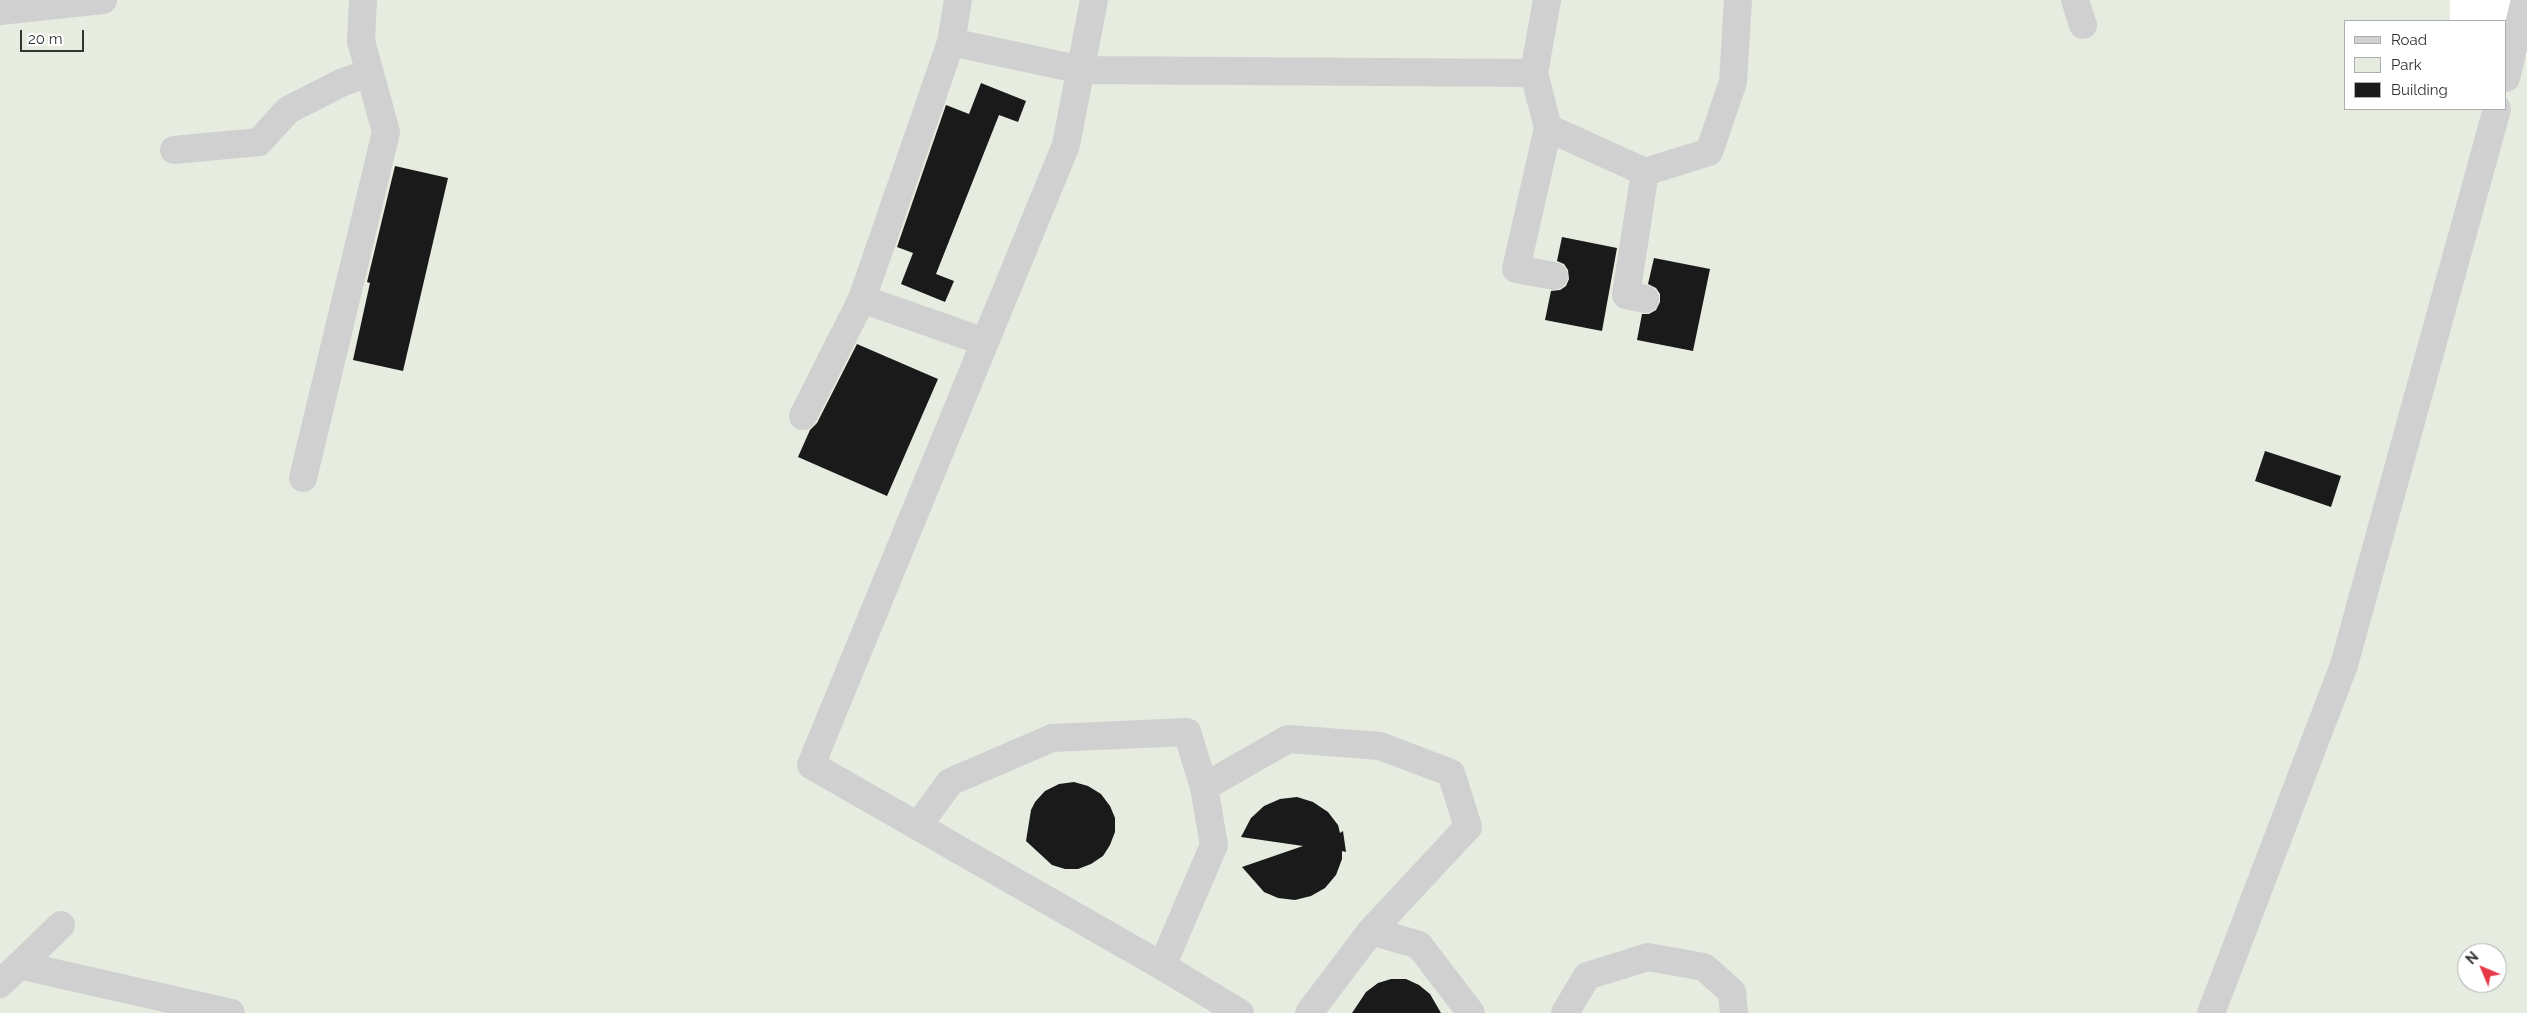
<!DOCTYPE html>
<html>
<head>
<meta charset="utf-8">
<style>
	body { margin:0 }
	#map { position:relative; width:2527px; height:1013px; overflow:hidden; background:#fff; font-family:Raleway,sans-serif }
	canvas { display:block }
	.legend { position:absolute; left:2344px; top:20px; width:162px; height:90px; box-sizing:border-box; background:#fff; border:1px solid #adadad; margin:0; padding:6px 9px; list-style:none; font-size:15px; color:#333 }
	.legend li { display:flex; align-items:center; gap:10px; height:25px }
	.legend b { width:25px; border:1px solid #adadad }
	.north { position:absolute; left:2457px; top:943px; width:50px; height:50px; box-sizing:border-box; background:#fff; border:1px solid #adadad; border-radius:50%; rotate:315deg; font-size:14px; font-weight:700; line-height:20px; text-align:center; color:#333 }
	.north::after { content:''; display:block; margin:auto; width:18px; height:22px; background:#e63946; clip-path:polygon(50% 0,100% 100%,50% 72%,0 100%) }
	.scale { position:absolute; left:20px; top:30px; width:64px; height:22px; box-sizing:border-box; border:2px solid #333; border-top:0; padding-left:6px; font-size:15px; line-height:18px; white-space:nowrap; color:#333; -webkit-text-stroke:4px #fff; paint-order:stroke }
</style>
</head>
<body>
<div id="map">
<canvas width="2527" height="1013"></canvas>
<ul class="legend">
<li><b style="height:6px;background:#d0d0d0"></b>Road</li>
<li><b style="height:14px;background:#e6ecdf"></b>Park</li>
<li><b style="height:14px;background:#1a1a1a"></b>Building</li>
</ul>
<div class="north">N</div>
<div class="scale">20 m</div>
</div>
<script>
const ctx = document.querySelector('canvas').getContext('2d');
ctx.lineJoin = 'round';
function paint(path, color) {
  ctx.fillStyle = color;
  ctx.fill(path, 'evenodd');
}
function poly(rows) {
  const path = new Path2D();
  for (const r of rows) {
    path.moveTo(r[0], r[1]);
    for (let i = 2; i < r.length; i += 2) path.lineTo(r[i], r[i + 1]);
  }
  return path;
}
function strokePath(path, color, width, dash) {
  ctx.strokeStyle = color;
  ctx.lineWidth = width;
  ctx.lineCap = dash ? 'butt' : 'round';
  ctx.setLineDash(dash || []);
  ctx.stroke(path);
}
const green = poly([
	[0,0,2450,0,2450,21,2346,21,2346,109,2506,109,2506,53,2527,57,2527,1013,0,1013],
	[2467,953,2497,953,2497,983,2467,983]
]);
const building = poly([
	[981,83,1026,101,1018,122,999,115,936,274,954,281,945,302,901,284,913,253,897,247,946,105,969,114],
	[395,166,448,178,403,371,353,360,370,283,367,282],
	[1562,237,1617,248,1602,331,1545,320,1551,291,1560,290,1566,286,1569,279,1568,270,1564,264,1557,261],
	[1654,258,1710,269,1693,351,1637,340,1642,314,1649,314,1656,310,1660,302,1660,294,1656,288,1648,284],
	[857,344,938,379,887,496,798,457,810,430,817,423],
	[2265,451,2341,476,2331,507,2255,481],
	[1074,782,1088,786,1101,794,1110,806,1115,818,1115,832,1110,845,1103,856,1091,864,1078,869,1065,869,1052,865,1026,841,1031,810,1035,802,1045,791,1059,784],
	[1297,797,1313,802,1328,812,1338,825,1340,833,1343,831,1346,852,1342,851,1342,859,1336,875,1325,888,1311,896,1295,900,1278,898,1264,892,1242,867,1303,846,1241,837,1251,818,1264,806,1280,799],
	[1391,979,1406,979,1419,985,1430,994,1441,1013,1352,1013,1366,992,1378,983]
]);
const minor = poly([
	[1094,0,1066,145,811,765,1162,966,1240,1013],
	[2075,0,2083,25],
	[0,11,103,0],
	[951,42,1082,70,1534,73,1547,0],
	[1534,73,1548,128,1645,172,1709,152,1733,82,1738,0],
	[2506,78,2525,0],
	[1548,128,1516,269,1554,276],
	[174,150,259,142,288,110,343,82,370,73],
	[862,299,985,342],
	[1645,299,1626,295,1645,172],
	[803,416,862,299,951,42,958,0],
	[303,478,386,132,361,41,363,0],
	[918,826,950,782,1052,738,1187,732,1204,787,1288,739,1380,746,1451,773,1468,827,1371,931,1419,945,1471,1013],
	[19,965,231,1013],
	[1162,966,1214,845,1204,787],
	[0,984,61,925],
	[1309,1013,1371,931],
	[1565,1013,1587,976,1648,957,1704,967,1732,992,1734,1013],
	[2211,1013,2344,665,2497,109]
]);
paint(green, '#e6ecdf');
paint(building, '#1a1a1a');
strokePath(minor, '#d0d0d0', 28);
</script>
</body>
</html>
